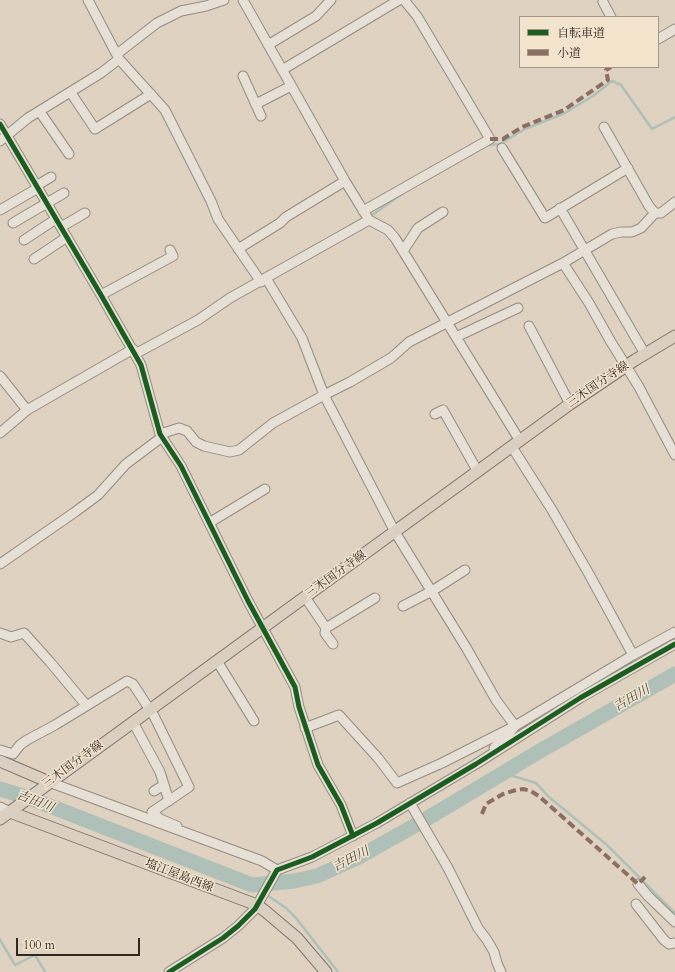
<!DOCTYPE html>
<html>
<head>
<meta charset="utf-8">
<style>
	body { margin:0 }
	#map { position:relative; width:675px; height:972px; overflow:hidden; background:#dfd2c0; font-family:Cardo,"Noto Serif JP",serif }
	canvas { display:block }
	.legend { position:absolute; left:519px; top:16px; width:140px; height:52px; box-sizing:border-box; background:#f3e4ce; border:1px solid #a69889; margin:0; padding:5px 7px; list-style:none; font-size:12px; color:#332721 }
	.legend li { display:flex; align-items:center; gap:8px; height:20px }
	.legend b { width:20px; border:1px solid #a69889 }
	.scale { position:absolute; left:16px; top:938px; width:124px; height:18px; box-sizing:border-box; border:2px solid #332721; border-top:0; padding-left:5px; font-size:12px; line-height:14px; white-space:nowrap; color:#332721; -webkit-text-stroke:3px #f3e4ce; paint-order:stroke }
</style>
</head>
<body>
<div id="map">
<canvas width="675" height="972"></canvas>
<ul class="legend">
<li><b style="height:5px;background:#1b5e20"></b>自転車道</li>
<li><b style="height:5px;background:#8d6e63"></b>小道</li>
</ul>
<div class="scale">100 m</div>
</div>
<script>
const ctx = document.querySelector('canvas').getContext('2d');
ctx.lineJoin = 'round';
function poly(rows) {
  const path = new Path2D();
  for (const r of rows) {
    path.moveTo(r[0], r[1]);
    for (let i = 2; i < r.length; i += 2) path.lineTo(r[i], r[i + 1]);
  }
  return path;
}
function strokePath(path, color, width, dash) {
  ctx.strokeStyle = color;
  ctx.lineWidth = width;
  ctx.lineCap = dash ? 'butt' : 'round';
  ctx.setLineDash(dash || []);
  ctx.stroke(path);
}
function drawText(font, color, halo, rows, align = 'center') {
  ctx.font = font + ' Cardo,"Noto Serif JP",serif';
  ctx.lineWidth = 3;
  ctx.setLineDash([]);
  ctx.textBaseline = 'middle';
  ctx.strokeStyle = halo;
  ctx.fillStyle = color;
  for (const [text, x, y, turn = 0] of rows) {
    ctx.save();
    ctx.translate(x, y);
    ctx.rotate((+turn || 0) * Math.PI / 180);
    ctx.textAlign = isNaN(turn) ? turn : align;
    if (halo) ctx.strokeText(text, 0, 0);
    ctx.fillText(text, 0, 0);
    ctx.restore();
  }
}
const stream = poly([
	[488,145,500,144,525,129,565,113,593,96,612,81,621,85,652,129,675,117],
	[372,215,402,194],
	[349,226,363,218],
	[503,773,536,783,549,797,607,845,675,913],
	[252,885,286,908,296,918,338,972],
	[0,940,15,965,35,955,45,972]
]);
const river = poly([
	[0,789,32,799,252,885,294,881,317,876,357,858,423,821,540,751,675,674]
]);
const minor = poly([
	[88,0,119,59,165,110,211,201,218,219,261,282],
	[243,0,345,181,369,220,388,230,395,238,520,441],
	[603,2,611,17],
	[658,39,675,29],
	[268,45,316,16,331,0],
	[117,54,157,23,181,11,206,6,224,0],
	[282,70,399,0],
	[243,76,261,116],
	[71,93,95,129,151,94],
	[256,104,291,86],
	[40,112,69,154],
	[0,124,101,295,141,365,160,434,181,466,248,601,295,687,299,707,318,765,341,805,353,836],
	[604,127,649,206,655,213,661,213,675,202],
	[0,141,28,118,101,73,119,59],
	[502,148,545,218,628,168],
	[36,186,51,177],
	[560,208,645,354],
	[0,210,38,188],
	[363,211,490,139,417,16,404,0],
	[13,223,64,193],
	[61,227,85,213],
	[24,240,56,219],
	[238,249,280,223,286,217,345,181],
	[403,251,418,228,443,212],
	[34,259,67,237],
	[563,263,589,303,611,342,639,387,675,455],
	[266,278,302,338,324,395,395,532,467,649,496,700,515,726,510,732,494,748],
	[101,295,173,256,170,250],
	[529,326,570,404],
	[456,337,518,308],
	[135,354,198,320,230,298,369,220],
	[0,376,27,410],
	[435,414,443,410,478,472],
	[0,433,27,410,133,349],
	[160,434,179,428,187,431,196,442,204,446,230,452,239,450,273,423,324,395,350,382,391,358,409,342,563,263,612,234,621,232,632,232,641,228,655,213],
	[512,447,552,510,589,574,633,655],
	[209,523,265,489],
	[0,564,75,512,98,495,126,464,162,437],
	[305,597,326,628,325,633,333,644],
	[403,606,432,591,465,570],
	[326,628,375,598],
	[0,633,11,637,24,633,50,662,86,705],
	[217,661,254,721],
	[133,722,160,772,169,801],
	[305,728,339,715,378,758,397,783,442,763,515,726,633,655,675,632],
	[0,750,13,754,20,745,27,740,55,725,127,681,133,684,154,716,189,787,152,812,160,819,177,826,178,830],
	[49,782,262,861,277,870],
	[154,791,164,785],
	[410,803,448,868,478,928,487,940,494,952,497,963,501,972],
	[0,807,10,812],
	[638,884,648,896,675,922],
	[636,904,664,940,669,944,675,943],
	[169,972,223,938,238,926,255,909,277,870,312,857,377,823,476,764,580,698,675,644]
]);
const major = poly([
	[0,761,49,782],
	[10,812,257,905,265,911,297,938,326,972],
	[0,819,570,404,635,360,675,336]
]);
const quiet = poly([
	[490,139,503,139,522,127,564,110,608,80,606,70,611,67],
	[482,814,486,804,503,794,516,790,523,789,531,791,540,797,638,884,645,877]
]);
const cycleway = poly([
	[0,124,101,295,141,365,160,434,181,466,248,601,295,687,299,707,318,765,341,805,353,836],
	[169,972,223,938,238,926,255,909,277,870,312,857,377,823,476,764,580,698,675,644]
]);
const streetNames = [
	["三木国分寺線",598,385,-34],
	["三木国分寺線",336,575,-36],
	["三木国分寺線",73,765,-36],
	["塩江屋島西線",179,876,21]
];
const waterNames = [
	["吉田川",632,699,-30],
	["吉田川",35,802,21],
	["吉田川",351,860,-27]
];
strokePath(stream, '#afc0b8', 2.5);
strokePath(river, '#afc0b8', 15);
strokePath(minor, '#958c82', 11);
strokePath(major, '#7d756c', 13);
strokePath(minor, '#e6e0d6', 9);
strokePath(major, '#dacfc1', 11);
strokePath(quiet, '#8d6e63', 4, [8, 4]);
strokePath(cycleway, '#1b5e20', 5);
drawText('12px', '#332721', '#f3e4ce', streetNames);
drawText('italic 13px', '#4d4b46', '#f3e4ce', waterNames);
</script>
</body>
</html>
